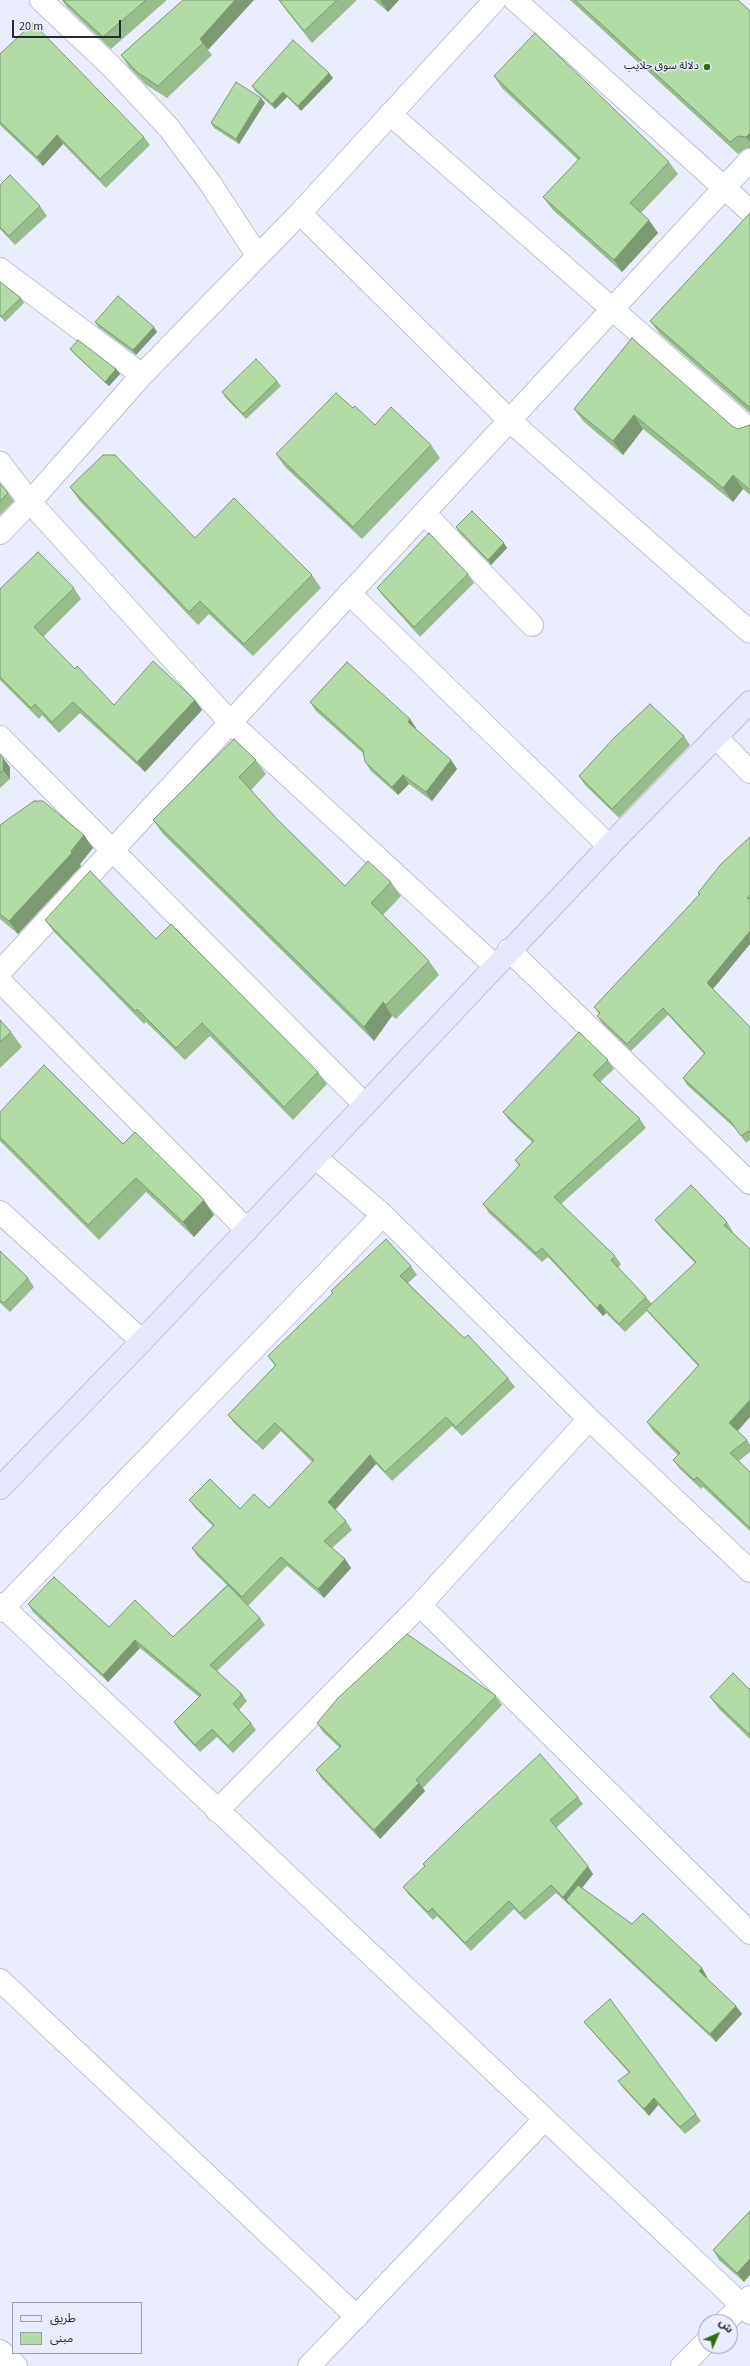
<!DOCTYPE html>
<html>
<head>
<meta charset="utf-8">
<style>
	body { margin:0 }
	#map { position:relative; width:750px; height:2366px; overflow:hidden; background:#eaedfd; font-family:"Source Sans 3","Noto Sans Arabic",sans-serif }
	canvas { display:block }
	.legend { position:absolute; left:12px; top:2302px; width:130px; height:52px; box-sizing:border-box; background:#eaedfd; border:1px solid #9d9fab; margin:0; padding:5px 7px; list-style:none; font-size:12px; color:#292a30 }
	.legend li { display:flex; align-items:center; gap:8px; height:20px }
	.legend b { width:20px; border:1px solid #9d9fab }
	.north { position:absolute; left:698px; top:2314px; width:40px; height:40px; box-sizing:border-box; background:#eaedfd; border:1px solid #9d9fab; border-radius:50%; rotate:45deg; font-size:11px; font-weight:700; line-height:16px; text-align:center; color:#292a30 }
	.north::after { content:''; display:block; margin:auto; width:14px; height:18px; background:#2c6e06; clip-path:polygon(50% 0,100% 100%,50% 72%,0 100%) }
	.scale { position:absolute; left:12px; top:20px; width:109px; height:18px; box-sizing:border-box; border:2px solid #292a30; border-top:0; padding-left:5px; font-size:12px; line-height:14px; white-space:nowrap; color:#292a30; -webkit-text-stroke:3px #eaedfd; paint-order:stroke }
</style>
</head>
<body>
<div id="map">
<canvas width="750" height="2366"></canvas>
<ul class="legend">
<li><b style="height:5px;background:#e6e9fd"></b>طريق</li>
<li><b style="height:11px;background:#b2dba5"></b>مبنى</li>
</ul>
<div class="north">ش</div>
<div class="scale">20 m</div>
</div>
<script>
const ctx = document.querySelector('canvas').getContext('2d');
ctx.lineJoin = 'round';
function poly(rows) {
  const path = new Path2D();
  for (const r of rows) {
    path.moveTo(r[0], r[1]);
    for (let i = 2; i < r.length; i += 2) path.lineTo(r[i], r[i + 1]);
  }
  return path;
}
function strokePath(path, color, width, dash) {
  ctx.strokeStyle = color;
  ctx.lineWidth = width;
  ctx.lineCap = dash ? 'butt' : 'round';
  ctx.setLineDash(dash || []);
  ctx.stroke(path);
}
function paint(path, color) {
  ctx.fillStyle = color;
  ctx.fill(path, 'evenodd');
}
function drawText(font, color, halo, rows, align = 'center') {
  ctx.font = font + ' "Source Sans 3","Noto Sans Arabic",sans-serif';
  ctx.lineWidth = 3;
  ctx.setLineDash([]);
  ctx.textBaseline = 'middle';
  ctx.strokeStyle = halo;
  ctx.fillStyle = color;
  for (const [text, x, y, turn = 0] of rows) {
    ctx.save();
    ctx.translate(x, y);
    ctx.rotate((+turn || 0) * Math.PI / 180);
    ctx.textAlign = isNaN(turn) ? turn : align;
    if (halo) ctx.strokeText(text, 0, 0);
    ctx.fillText(text, 0, 0);
    ctx.restore();
  }
}
const street = poly([
	[41,0,111,66,169,128,210,183,257,255],
	[515,0,750,211],
	[390,114,750,430],
	[300,213,509,420,750,632],
	[0,269,142,375],
	[0,463,30,502,230,722,495,966],
	[424,513,532,625],
	[0,533,30,502,142,375,300,213,495,0],
	[349,593,609,846],
	[0,737,365,1105],
	[716,737,750,772],
	[509,950,750,1183],
	[0,972,750,160],
	[0,981,247,1230],
	[316,1158,383,1215,589,1419,750,1571],
	[0,1212,142,1341],
	[0,1604,750,2313],
	[420,1605,750,1933],
	[0,1611,383,1215],
	[217,1811,420,1605,589,1419],
	[0,1980,357,2317],
	[725,2322,750,2297],
	[0,2351,16,2366],
	[309,2366,544,2120],
	[682,2366,706,2342]
]);
const secondary = poly([
	[0,1488,142,1341,609,846,750,702]
]);
const wall = poly([
	[62,0,167,0,111,49,67,7],
	[183,0,208,50,212,55,167,98,145,84,129,67,121,55],
	[279,0,357,0,312,43,286,10],
	[374,0,399,0,388,12],
	[570,0,738,0,750,11,750,148,746,148,738,154],
	[0,54,144,137,150,145,106,188,63,144,43,166,0,125],
	[494,76,669,162,678,174,641,213,658,233,622,272,552,209,543,197,578,160,502,88],
	[333,78,301,111,287,97,275,109,255,91,252,86],
	[261,98,265,103,239,144,214,128,211,123],
	[0,185,40,206,47,216,15,245,0,229],
	[750,213,750,413,660,334,650,321],
	[0,282,21,298,24,303,5,322,0,316],
	[95,322,157,332,136,355,98,327],
	[70,349,116,369,120,374,109,386,74,354],
	[277,381,281,386,246,419,225,397,222,392],
	[353,408,375,425,431,445,440,458,362,539,285,467,276,454],
	[574,409,732,426,738,429,750,425,750,424,750,495,743,489,733,502,643,429,623,455,584,422],
	[0,484,8,493,14,501,0,515],
	[70,487,195,538,312,575,321,588,253,656,209,614,198,625,79,500],
	[456,527,507,548,491,565,459,532],
	[468,574,474,583,420,637,384,597,377,588],
	[74,588,81,599,43,637,75,669,114,705,195,700,202,710,145,772,80,713,59,733,42,715,39,719,0,680,0,589],
	[310,702,410,719,416,728,415,729,451,760,457,769,432,801,409,784,398,795,371,771,365,762,364,754,316,711],
	[684,736,690,745,619,818,585,785,579,776],
	[0,755,10,767,10,779,0,788],
	[256,760,266,774,251,790,277,819,345,886,391,882,401,896,383,915,429,961,439,975,396,1019,392,1016,374,1041,163,834,153,820],
	[0,825,84,835,93,848,80,864,81,866,18,934,0,919],
	[750,837,750,944,713,989,750,1027,750,1140,746,1143,736,1129,687,1085,683,1078,704,1054,668,1015,631,1051,602,1023,597,1016,599,1014,594,1007,699,895,698,893],
	[45,920,156,939,318,1072,327,1084,293,1120,210,1036,185,1060,146,1022,144,1024,54,932],
	[0,1020,11,1032,22,1047,0,1068],
	[608,1060,614,1069,600,1082,640,1119,646,1128,561,1204,615,1256,621,1264,618,1268,646,1297,652,1304,695,1263,662,1229,655,1220,727,1222,733,1232,732,1232,750,1249,750,1417,737,1431,747,1440,750,1445,750,1452,739,1461,750,1472,750,1531,703,1487,701,1489,680,1469,673,1460,678,1455,653,1431,647,1422,698,1366,653,1318,647,1311,625,1332,606,1313,603,1316,548,1257,542,1262,489,1213,483,1204,519,1166,515,1160,532,1142,509,1120,503,1112],
	[0,1112,123,1144,214,1215,194,1237,146,1192,99,1240,0,1141],
	[0,1251,28,1278,34,1287,10,1312,0,1303],
	[411,1266,417,1275,408,1283,464,1338,508,1378,515,1387,462,1436,452,1426,392,1481,376,1464,335,1510,346,1521,352,1530,332,1548,345,1559,351,1568,324,1598,287,1566,248,1606,260,1618,265,1625,217,1671,242,1694,247,1701,239,1710,251,1723,256,1730,233,1753,217,1737,200,1752,179,1730,174,1722,199,1697,140,1648,108,1682,33,1612,28,1604,109,1627,173,1637,227,1585,198,1557,192,1548,213,1526,196,1509,189,1500,240,1509,269,1508,312,1462,281,1431,263,1450,235,1424,228,1415,275,1366,268,1356],
	[750,1688,750,1739,719,1709,710,1697,749,1689],
	[496,1696,502,1705,423,1788,425,1791,380,1839,322,1779,316,1770,340,1748,323,1732,317,1723],
	[578,1797,583,1804,556,1828,593,1874,582,1888,632,1924,702,1968,707,1977,706,1978,742,2014,716,2042,572,1908,569,1904,569,1905,556,1893,525,1920,514,1909,471,1951,437,1916,433,1920,409,1895,403,1887,425,1867,423,1864],
	[584,2022,696,2114,701,2121,685,2134,658,2105,649,2116,623,2088,618,2081,629,2073,589,2028],
	[750,2211,744,2282,719,2260,713,2250]
]);
const shadedWall = poly([
	[235,0,254,0,208,50,203,43,200,39],
	[380,0,399,0,388,12],
	[329,73,333,78,301,111,298,106],
	[283,92,287,97,275,109,272,104],
	[261,98,265,103,239,144,236,139],
	[750,133,750,142,746,137],
	[57,135,63,144,43,166,37,157],
	[649,220,658,233,622,272,614,260],
	[154,327,157,332,136,355,133,350],
	[116,369,120,374,109,386,105,382],
	[634,415,643,429,623,455,613,441],
	[733,475,743,489,733,502,723,488],
	[504,543,507,548,491,565,488,560],
	[195,700,202,710,145,772,137,762],
	[410,719,416,728,414,731,408,722],
	[3,758,10,767,10,779,3,770],
	[451,760,457,769,432,801,426,792],
	[403,775,409,784,398,795,392,787],
	[84,835,93,848,80,864,81,866,18,934,9,921,71,851],
	[750,931,750,944,712,990,707,983],
	[383,1002,392,1016,374,1041,364,1027],
	[204,1200,214,1215,194,1237,183,1222],
	[600,1304,606,1313,603,1316,597,1308],
	[750,1400,750,1417,736,1433,729,1423],
	[370,1455,376,1464,334,1511,328,1502],
	[345,1559,351,1568,324,1598,318,1589],
	[135,1640,140,1648,108,1682,103,1675],
	[419,1783,425,1791,380,1839,374,1830],
	[588,1866,593,1874,570,1903,566,1900,569,1904,569,1905,563,1897],
	[702,1968,707,1977,705,1979,699,1971],
	[736,2006,742,2014,716,2042,710,2034],
	[654,2098,658,2105,649,2116,644,2109],
	[750,2259,750,2275,744,2282,737,2273]
]);
const building = poly([
	[63,0,146,0,103,37,63,0],
	[183,0,235,0,200,39,203,43,158,86,137,72,121,55,183,0],
	[279,0,337,0,304,31,279,0],
	[575,0,738,0,750,11,750,133,746,137,738,136,730,142,575,0],
	[33,23,144,137,100,179,57,135,37,157,0,122,0,54,33,23],
	[535,33,669,162,630,203,649,220,614,260,543,197,580,158,494,76,535,33],
	[293,40,329,73,298,106,283,92,272,104,252,86,293,40],
	[236,82,261,98,236,139,211,123,236,82],
	[10,175,40,206,9,236,0,227,0,185,10,175],
	[750,213,750,411,749,407,650,321,750,213],
	[0,282,21,298,1,317,0,315,0,282],
	[118,296,154,327,133,350,95,322,118,296],
	[632,338,732,426,738,429,750,425,750,424,750,490,733,475,723,488,634,415,613,441,574,409,632,338],
	[78,340,116,369,105,382,70,349,78,340],
	[256,359,277,381,243,414,222,392,256,359],
	[336,393,353,408,355,406,375,425,391,407,431,445,353,527,276,454,336,393],
	[103,455,115,455,195,538,234,498,312,575,244,644,200,601,189,612,70,487,103,455],
	[0,484,8,493,0,501,0,484],
	[472,511,504,543,488,560,456,527,472,511],
	[429,533,468,574,414,627,377,588,429,533],
	[38,552,74,588,34,627,75,669,77,666,114,705,153,661,195,700,137,762,73,702,52,722,35,704,31,708,0,677,0,589,38,552],
	[347,662,410,719,408,722,451,760,426,792,403,775,392,787,365,762,363,750,310,702,347,662],
	[650,704,684,736,612,809,579,776,614,738,650,704],
	[234,739,256,760,239,777,277,819,345,886,368,861,391,882,371,903,429,961,386,1005,383,1002,364,1027,153,820,234,739],
	[0,755,3,758,3,770,0,773,0,755],
	[34,801,43,801,84,835,71,851,72,853,9,921,0,914,0,825,34,801],
	[750,837,750,895,747,898,750,900,750,931,707,983,750,1027,750,1130,741,1136,731,1122,683,1078,705,1053,663,1008,627,1044,597,1016,600,1013,594,1007,700,894,698,893,721,864,750,837],
	[90,871,156,939,171,924,318,1072,284,1107,202,1023,176,1048,137,1009,135,1011,45,920,90,871],
	[0,1020,11,1032,0,1042,0,1020],
	[579,1032,608,1060,593,1075,640,1119,554,1197,615,1256,611,1260,646,1297,619,1324,600,1304,597,1308,542,1248,536,1253,483,1204,520,1165,515,1160,534,1141,503,1112,579,1032],
	[44,1065,123,1144,135,1132,204,1200,183,1222,136,1178,88,1225,0,1137,0,1112,44,1065],
	[691,1185,727,1222,724,1225,750,1249,750,1400,729,1423,747,1440,730,1453,750,1472,750,1528,697,1477,694,1480,673,1460,680,1453,647,1422,699,1365,646,1309,696,1262,655,1220,691,1185],
	[386,1239,411,1266,400,1276,464,1338,468,1335,508,1378,456,1427,446,1417,385,1472,370,1455,328,1502,346,1521,324,1541,345,1559,318,1589,281,1557,242,1597,192,1548,214,1525,189,1500,210,1479,240,1509,254,1494,269,1508,314,1460,275,1423,256,1442,228,1415,276,1365,268,1356,333,1293,331,1291,386,1239],
	[0,1251,28,1278,4,1303,0,1300,0,1251],
	[54,1577,109,1627,135,1600,173,1637,228,1585,260,1618,210,1665,242,1694,233,1704,251,1723,228,1746,212,1729,195,1745,174,1722,201,1695,135,1640,103,1675,28,1604,54,1577],
	[407,1634,496,1696,416,1780,419,1783,374,1830,316,1770,341,1746,317,1723,338,1698,407,1634],
	[733,1673,749,1689,750,1688,750,1735,710,1697,733,1673],
	[540,1754,578,1797,550,1820,588,1866,563,1897,551,1885,520,1913,509,1901,465,1943,432,1908,428,1912,403,1887,425,1866,423,1864,462,1826,540,1754],
	[578,1885,632,1924,643,1913,702,1968,699,1971,736,2006,710,2034,566,1900,578,1885],
	[610,1999,696,2114,680,2127,654,2098,644,2109,618,2081,630,2072,584,2022,610,1999],
	[750,2211,750,2259,737,2273,713,2250,750,2211]
]);
const markers = [
	[707,67,4,"#2c6e06"]
];
const poiNames = [
	["دلالة سوق حلايب",699,67]
];
strokePath(street, '#bec1d1', 24);
strokePath(secondary, '#bec1d1', 24);
strokePath(street, '#fff', 22);
strokePath(secondary, '#e6e9fd', 22);
paint(wall, '#99bc8e');
paint(shadedWall, '#7d9974');
paint(building, '#b2dba5');
strokePath(building, '#7d9974', 1);
for (const [x, y, r, color] of markers) {
  const dot = new Path2D();
  dot.arc(x, y, r, 0, 2 * Math.PI);
  ctx.fillStyle = color;
  ctx.fill(dot);
  strokePath(dot, '#eaedfd', 1.5);
}
drawText('11px', '#292a30', '#eaedfd', poiNames, 'right');
</script>
</body>
</html>
